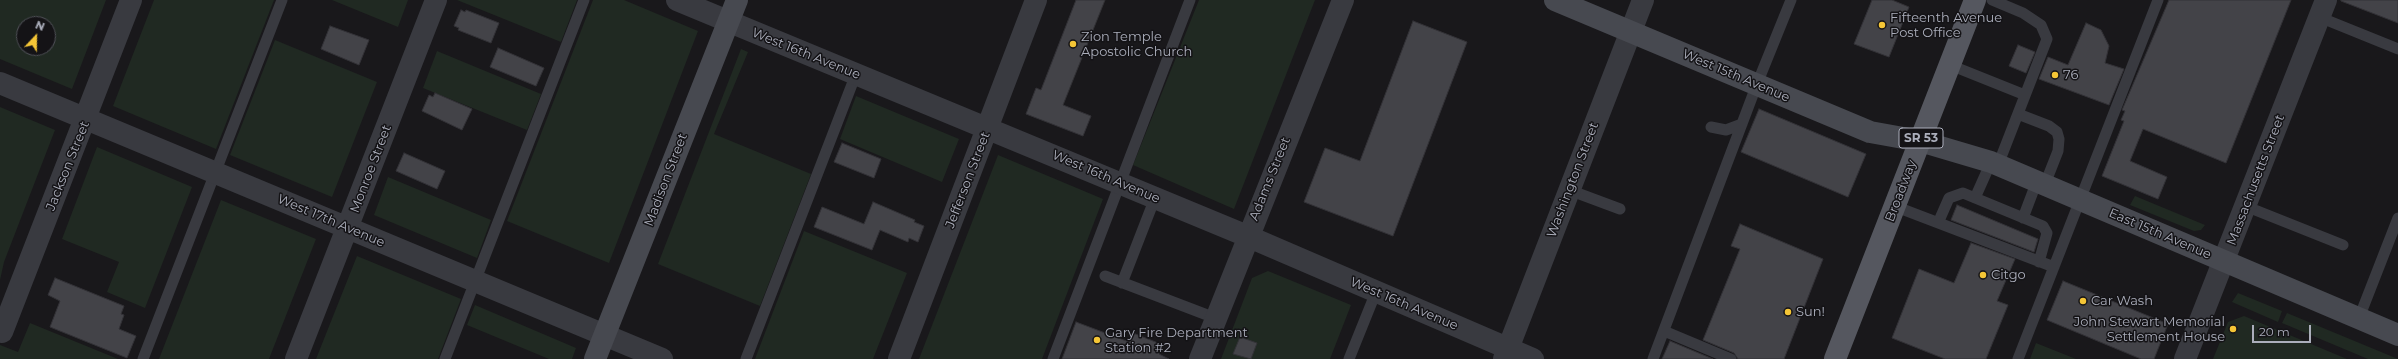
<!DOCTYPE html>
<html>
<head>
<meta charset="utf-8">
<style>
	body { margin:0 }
	#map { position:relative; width:2398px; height:359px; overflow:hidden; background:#19181b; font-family:Montserrat,sans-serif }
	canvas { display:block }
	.north { position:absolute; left:16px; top:16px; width:40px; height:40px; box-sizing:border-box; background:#141316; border:1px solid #505158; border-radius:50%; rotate:22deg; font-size:11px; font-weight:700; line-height:16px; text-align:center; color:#abaebb }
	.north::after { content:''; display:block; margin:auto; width:14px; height:18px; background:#f5c636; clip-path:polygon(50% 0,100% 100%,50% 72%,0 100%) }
	.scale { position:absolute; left:2252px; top:325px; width:59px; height:18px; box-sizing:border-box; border:2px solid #abaebb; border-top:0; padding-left:5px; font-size:12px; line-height:14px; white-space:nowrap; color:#abaebb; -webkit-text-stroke:3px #141316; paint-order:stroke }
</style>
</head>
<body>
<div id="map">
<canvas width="2398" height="359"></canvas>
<div class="north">N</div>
<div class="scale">20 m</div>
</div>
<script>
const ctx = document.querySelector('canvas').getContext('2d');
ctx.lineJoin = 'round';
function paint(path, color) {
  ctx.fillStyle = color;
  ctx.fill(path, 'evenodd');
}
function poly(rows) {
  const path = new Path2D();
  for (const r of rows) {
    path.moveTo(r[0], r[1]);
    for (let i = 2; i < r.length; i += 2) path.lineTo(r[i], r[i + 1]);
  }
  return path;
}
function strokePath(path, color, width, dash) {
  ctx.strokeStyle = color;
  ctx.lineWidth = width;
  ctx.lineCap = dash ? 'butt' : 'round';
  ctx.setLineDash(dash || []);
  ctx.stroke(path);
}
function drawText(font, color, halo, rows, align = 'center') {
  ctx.font = font + ' Montserrat,sans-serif';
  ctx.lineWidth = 3;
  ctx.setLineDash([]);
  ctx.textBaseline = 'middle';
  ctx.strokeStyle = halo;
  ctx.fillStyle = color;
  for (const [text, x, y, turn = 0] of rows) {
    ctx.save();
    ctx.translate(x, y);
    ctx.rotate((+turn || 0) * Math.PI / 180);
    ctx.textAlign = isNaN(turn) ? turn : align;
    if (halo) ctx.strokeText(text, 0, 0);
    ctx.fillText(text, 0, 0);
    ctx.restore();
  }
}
const green = poly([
	[0,0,106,0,72,89,0,59],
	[24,24,48,24,48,48,24,48],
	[154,0,274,0,216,149,113,106],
	[332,0,408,0,398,27],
	[457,0,577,0,561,42],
	[593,0,624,0,698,31,609,263,507,221],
	[1199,0,1315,0,1234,209,1133,165],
	[275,40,377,82,332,197,230,155],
	[741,49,748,52,714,134,811,174,760,306,658,264],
	[437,51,541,94,527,130,423,88],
	[856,96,959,139,942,182,840,139],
	[0,107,55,130,4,262,0,280],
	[97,147,192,187,145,308,107,292,119,262,62,239],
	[998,155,1103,199,1042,359,919,359],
	[388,177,491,220,477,258,374,215],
	[2135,196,2205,225,2201,230,2194,231,2130,205],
	[221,200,316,239,269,359,159,359],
	[804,231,907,273,873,359,755,359],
	[357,256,461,299,438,359,316,359],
	[1268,271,1351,305,1330,359,1221,359,1252,278],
	[2238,293,2282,311,2278,322,2232,302],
	[475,305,576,348,572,359,549,359,467,325],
	[2287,313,2398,359,2368,359,2282,323],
	[2244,316,2347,359,2213,359,2228,322],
	[30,323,118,359,0,359,0,345,18,352],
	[2036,343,2076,359,2030,359]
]);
const building = poly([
	[1076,0,1105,0,1063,105,1091,116,1083,136,1026,114,1036,88,1041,90,1076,0],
	[1872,0,1892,0,1909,7,1889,57,1854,44,1872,0],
	[2169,0,2291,0,2226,163,2143,129,2130,161,2167,177,2158,199,2102,176,2124,121,2121,120,2125,111,2122,110,2169,0],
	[2341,0,2398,0,2398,23,2341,1,2341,0],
	[461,10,465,12,466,10,499,23,491,43,458,30,459,28,454,26,461,10],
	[1413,21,1467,42,1393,236,1304,202,1325,148,1360,161,1413,21],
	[2086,23,2101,30,2109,46,2105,63,2124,69,2109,105,2039,79,2048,57,2068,65,2086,23],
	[330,26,369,40,359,65,321,49,330,26],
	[2018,45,2035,52,2026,73,2009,66,2018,45],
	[498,48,544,68,536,86,490,67,498,48],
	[435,93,472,109,462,130,422,111,429,95,433,97,435,93],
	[1759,109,1866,154,1848,197,1741,152,1759,109],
	[842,143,881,159,874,178,834,162,842,143],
	[404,153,445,171,437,189,396,171,404,153],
	[873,202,915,220,914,222,924,226,918,242,909,238,908,242,880,230,872,250,814,227,822,207,864,224,873,202],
	[1957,205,2038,239,2034,252,1951,220,1957,205],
	[1740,224,1823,259,1784,359,1738,359,1734,353,1703,340,1740,249,1731,246,1740,224],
	[1971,243,2015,259,1997,301,2008,305,1986,359,1945,359,1892,338,1919,269,1954,283,1971,243],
	[55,278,124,306,121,314,124,315,119,329,136,336,127,358,50,327,60,301,48,295,55,278],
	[2063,281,2168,324,2154,359,2141,359,2047,320,2063,281],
	[1076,322,1129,342,1133,333,1163,345,1159,354,1169,359,1062,359,1076,322],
	[1240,337,1257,343,1251,359,1233,354,1240,337],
	[1670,341,1713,359,1662,359,1670,341]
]);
const lane = poly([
	[1992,0,2023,13,2041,25,2047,39,1998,165],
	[2319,17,2398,49],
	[1950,65,2025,95],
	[2018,114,2049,126,2057,132,2059,139,2058,151,2045,184],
	[1711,127,1726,130,1742,124],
	[1569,190,1620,209],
	[1975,198,1991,162],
	[1894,206,2054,267],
	[2245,206,2343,245],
	[2023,218,2037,181],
	[1938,223,1949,198,1963,193,2043,226,2047,233,2039,262],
	[1105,276,1215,318],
	[1122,283,1155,198],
	[2359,318,2398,218],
	[1664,331,1731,359],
	[143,359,282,0],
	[445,359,584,0],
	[746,359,856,74],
	[1053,359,1190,0],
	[1349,359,1376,292],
	[1653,359,1757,84,1791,0],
	[2018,359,2158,0]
]);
const street = poly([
	[677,0,1247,236,1533,359],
	[0,83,662,359],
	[2,332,131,0],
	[296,359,436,0],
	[899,359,1036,0],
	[1200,359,1343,0],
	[1504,359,1643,0],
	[2185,359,2326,0]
]);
const secondary = poly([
	[1555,0,1870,132,1920,141,1991,162,2398,335],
	[595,359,737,0]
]);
const primary = poly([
	[1835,359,1975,0]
]);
const markers = [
	[1882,25,4,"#f5c636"],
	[1073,44,4,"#f5c636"],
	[2055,75,4,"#f5c636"],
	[1983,275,4,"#f5c636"],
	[2083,301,4,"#f5c636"],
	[1788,312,4,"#f5c636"],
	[2233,329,4,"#f5c636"],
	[1097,340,4,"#f5c636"]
];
const shields = [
	[1921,138,44]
];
const shieldNames = [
	["SR 53",1921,138]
];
const poiNames = [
	["Fifteenth Avenue",1890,18],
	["Post Office",1890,33],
	["Zion Temple",1081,37],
	["Apostolic Church",1081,52],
	["76",2063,75],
	["Citgo",1991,275],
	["Car Wash",2091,301],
	["Sun!",1796,312],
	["John Stewart Memorial",2225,322,"right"],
	["Settlement House",2225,337,"right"],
	["Gary Fire Department",1105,333],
	["Station #2",1105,348]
];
const streetNames = [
	["West 16th Avenue",806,54,22],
	["West 15th Avenue",1736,76,23],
	["Jackson Street",68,166,-68],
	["Monroe Street",371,169,-69],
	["West 16th Avenue",1106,177,23],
	["Adams Street",1270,179,-68],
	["Madison Street",666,180,-69],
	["Jefferson Street",968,180,-69],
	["Washington Street",1573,180,-69],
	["Massachusetts Street",2256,180,-69],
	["Broadway",1901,191,-69],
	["West 17th Avenue",331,221,23],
	["East 15th Avenue",2160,234,23],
	["West 16th Avenue",1404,304,23]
];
paint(green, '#202922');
paint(building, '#434348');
strokePath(building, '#333237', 1);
strokePath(lane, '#393a40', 11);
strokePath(street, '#393a40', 22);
strokePath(secondary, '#474950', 22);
strokePath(primary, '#55575f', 22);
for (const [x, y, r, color] of markers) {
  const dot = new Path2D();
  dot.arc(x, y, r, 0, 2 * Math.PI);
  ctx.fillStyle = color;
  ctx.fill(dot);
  strokePath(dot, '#141316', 1.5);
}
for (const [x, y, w] of shields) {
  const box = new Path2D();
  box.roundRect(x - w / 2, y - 10, w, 20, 3);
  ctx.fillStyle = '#141316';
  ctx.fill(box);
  strokePath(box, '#abaebb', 1);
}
drawText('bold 12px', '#abaebb', null, shieldNames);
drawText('13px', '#abaebb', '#141316', poiNames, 'left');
drawText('13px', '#abaebb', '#141316', streetNames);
</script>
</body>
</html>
